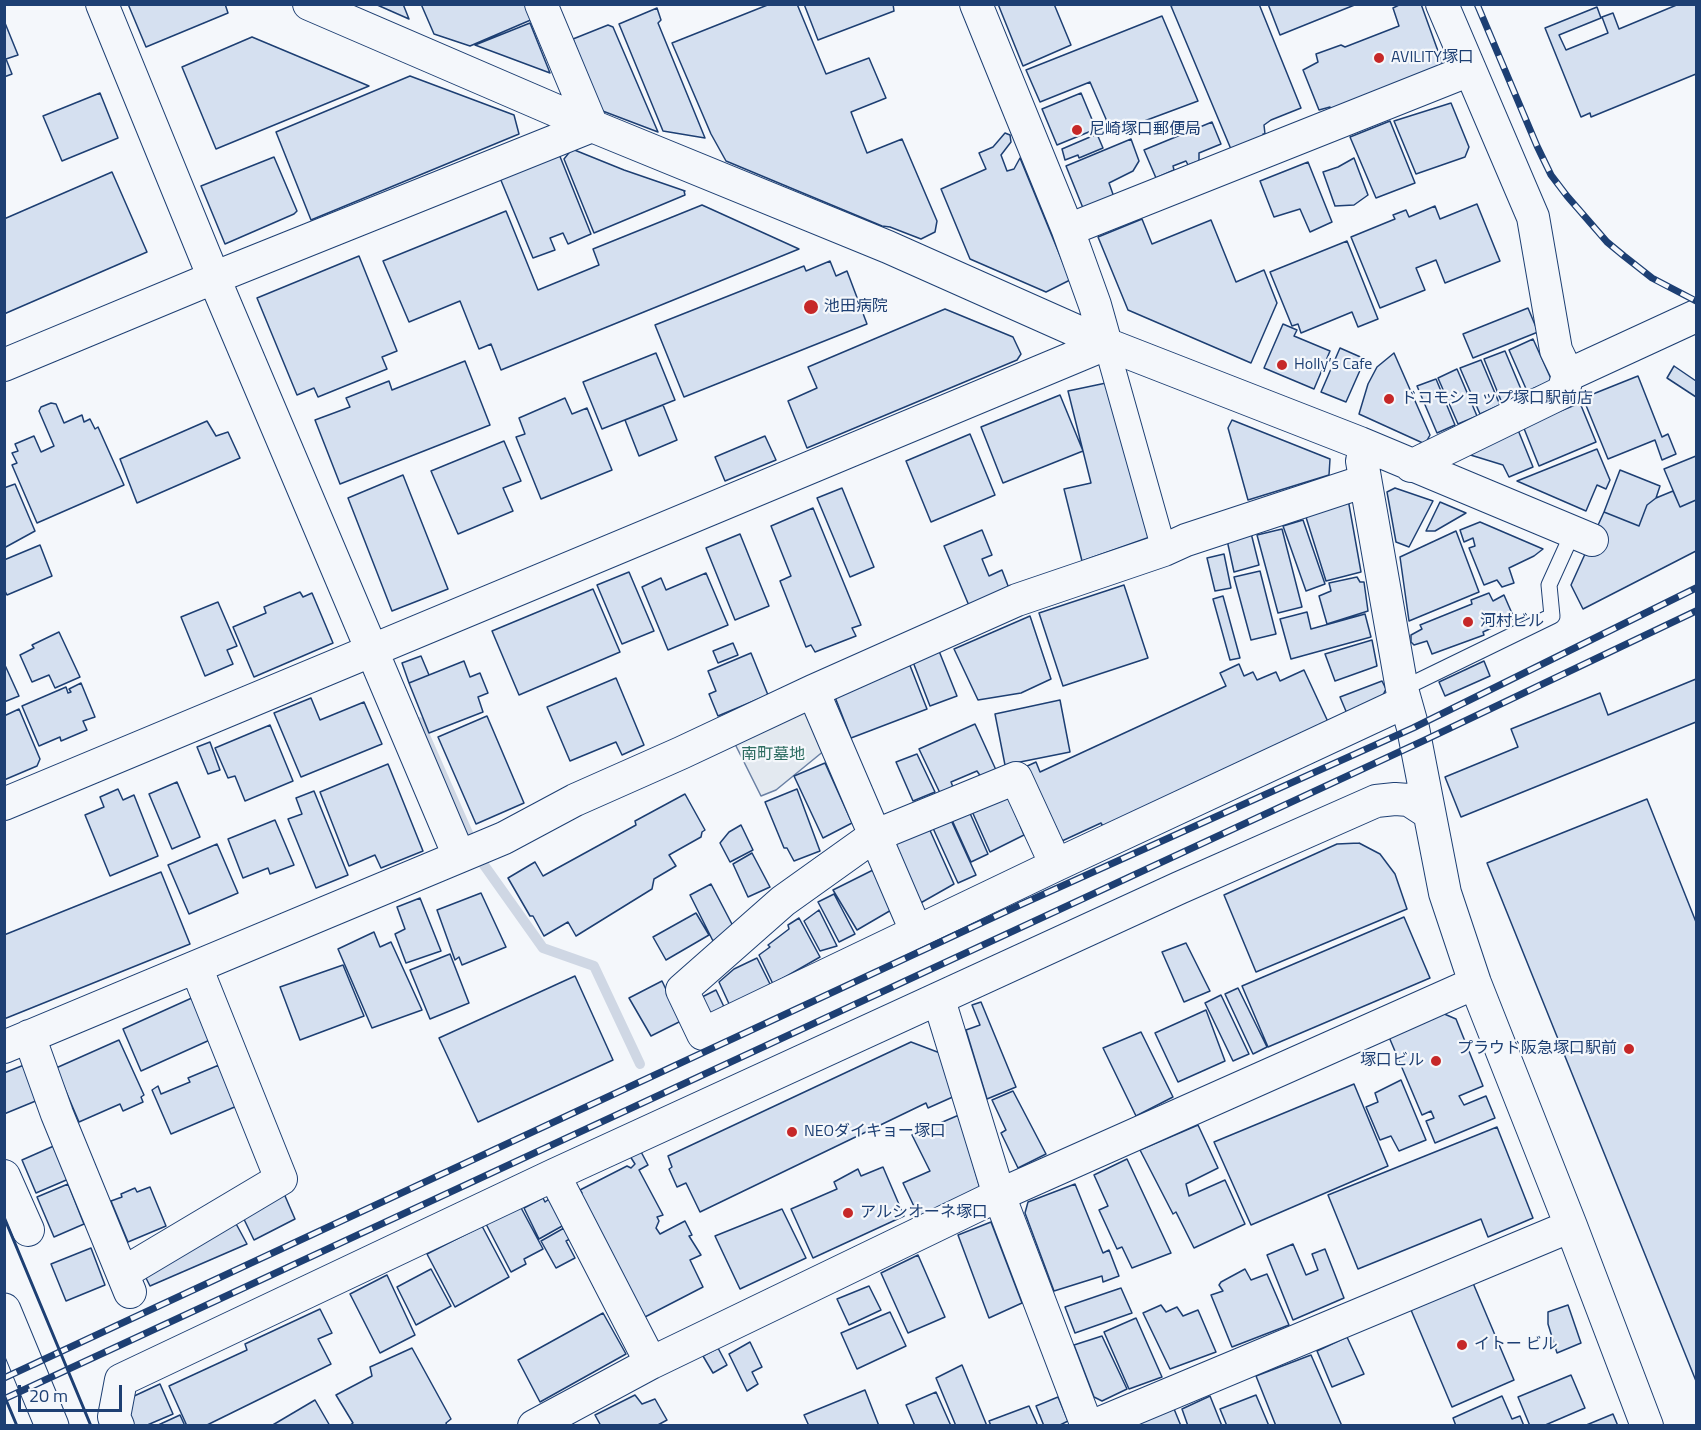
<!DOCTYPE html>
<html>
<head>
<meta charset="utf-8">
<style>
	body { margin:0 }
	#map { position:relative; width:1701px; height:1430px; overflow:hidden; background:#f4f7fb; font-family:"Titillium Web",sans-serif }
	canvas { display:block }
	.frame { position:absolute; inset:0; border:6px solid #1d3f73; pointer-events:none }
	.scale { position:absolute; left:18px; top:1385px; width:104px; height:27px; box-sizing:border-box; border:3px solid #1d3f73; border-top:0; padding-left:8px; font-size:18px; line-height:21px; white-space:nowrap; color:#1d3f73; -webkit-text-stroke:4px #f4f7fb; paint-order:stroke }
</style>
</head>
<body>
<div id="map">
<canvas width="1701" height="1430"></canvas>
<div class="frame"></div>
<div class="scale">20 m</div>
</div>
<script>
const ctx = document.querySelector('canvas').getContext('2d');
ctx.lineJoin = 'round';
function paint(path, color) {
  ctx.fillStyle = color;
  ctx.fill(path, 'evenodd');
}
function poly(rows) {
  const path = new Path2D();
  for (const r of rows) {
    path.moveTo(r[0], r[1]);
    for (let i = 2; i < r.length; i += 2) path.lineTo(r[i], r[i + 1]);
  }
  return path;
}
function strokePath(path, color, width, dash) {
  ctx.strokeStyle = color;
  ctx.lineWidth = width;
  ctx.lineCap = dash ? 'butt' : 'round';
  ctx.setLineDash(dash || []);
  ctx.stroke(path);
}
function drawText(font, color, halo, rows, align = 'center') {
  ctx.font = font + ' "Titillium Web","Noto Sans JP",sans-serif';
  ctx.lineWidth = 4.5;
  ctx.setLineDash([]);
  ctx.textBaseline = 'middle';
  ctx.strokeStyle = halo;
  ctx.fillStyle = color;
  for (const [text, x, y, turn = 0] of rows) {
    ctx.save();
    ctx.translate(x, y);
    ctx.rotate((+turn || 0) * Math.PI / 180);
    ctx.textAlign = isNaN(turn) ? turn : align;
    if (halo) ctx.strokeText(text, 0, 0);
    ctx.fillText(text, 0, 0);
    ctx.restore();
  }
}
const green = poly([
	[806,707,825,750,776,790,761,796,734,742,806,707]
]);
const stream = poly([
	[419,722,471,840],
	[484,865,543,948,594,966,640,1064]
]);
const building = poly([
	[128,4,225,4,228,13,146,47,128,4],
	[375,4,403,4,409,19,375,4],
	[421,4,526,4,533,19,470,46,434,34,421,4],
	[770,4,797,4,826,74,869,58,886,98,851,112,867,153,902,139,937,221,935,232,921,239,890,227,882,226,726,161,711,134,672,43,770,4],
	[804,4,893,4,894,11,818,40,804,4],
	[998,4,1054,4,1071,45,1023,66,998,4],
	[1175,4,1259,4,1301,108,1271,120,1264,125,1265,134,1263,134,1266,142,1233,154,1171,6,1175,4],
	[1268,4,1357,4,1280,35,1268,4],
	[1401,4,1421,4,1443,65,1334,117,1330,107,1319,110,1303,70,1318,62,1316,54,1341,45,1345,47,1399,26,1393,8,1401,4],
	[1679,4,1696,4,1696,74,1591,117,1590,113,1581,117,1545,28,1597,7,1601,18,1559,35,1566,50,1608,33,1602,17,1613,13,1619,29,1679,4],
	[657,8,661,20,658,23,705,138,663,131,619,24,657,8],
	[1162,16,1198,101,1112,133,1090,82,1040,102,1026,70,1162,16],
	[5,23,18,55,6,59,12,74,4,77,5,23],
	[530,23,550,73,475,45,530,23],
	[608,25,613,27,658,132,600,110,573,39,608,25],
	[252,37,369,86,216,149,182,67,252,37],
	[410,76,514,115,519,134,311,220,276,132,410,76],
	[100,93,118,138,62,161,43,116,100,93],
	[1081,93,1096,129,1057,145,1042,109,1081,93],
	[1451,103,1469,147,1465,157,1416,174,1394,121,1451,103],
	[1390,121,1415,183,1376,198,1350,137,1390,121],
	[1212,122,1221,144,1199,153,1199,161,1188,165,1186,161,1173,166,1174,170,1156,178,1144,150,1212,122],
	[1005,133,1010,135,1011,142,1001,155,1007,171,1014,169,1020,158,1070,280,1046,292,970,259,941,189,986,169,979,153,993,147,1005,133],
	[1097,134,1103,148,1079,158,1078,155,1065,160,1062,149,1097,134],
	[1131,139,1139,161,1133,171,1109,183,1115,200,1085,213,1066,166,1131,139],
	[572,149,624,170,685,191,684,191,685,195,594,233,564,159,572,149],
	[559,154,591,234,568,244,563,233,550,238,555,250,533,258,500,178,559,154],
	[274,157,297,211,294,214,225,244,201,186,274,157],
	[1354,158,1368,195,1354,205,1335,206,1323,172,1338,167,1354,158],
	[1308,162,1332,222,1310,232,1300,209,1274,217,1260,181,1308,162],
	[112,172,147,252,4,314,4,219,112,172],
	[1477,204,1500,261,1445,283,1436,260,1416,268,1425,290,1380,308,1351,237,1395,219,1393,215,1406,210,1409,217,1435,206,1440,219,1477,204],
	[702,205,799,249,501,370,491,344,479,349,460,301,409,322,383,261,506,211,538,290,599,265,593,249,702,205],
	[1142,219,1152,244,1211,220,1236,282,1264,270,1277,303,1251,363,1128,310,1098,237,1142,219],
	[1347,241,1378,319,1358,327,1352,312,1301,333,1298,324,1292,326,1270,272,1347,241],
	[359,256,397,351,382,357,387,369,318,397,314,388,297,395,257,298,359,256],
	[830,261,836,276,847,271,867,324,684,397,655,325,804,266,806,271,830,261],
	[1528,308,1538,332,1473,358,1463,334,1528,308],
	[945,309,1013,337,1021,354,1017,360,807,448,788,401,817,388,808,367,945,309],
	[1283,324,1297,330,1294,336,1330,351,1314,389,1264,368,1283,324],
	[1533,339,1552,381,1527,391,1509,350,1533,339],
	[1340,348,1365,359,1346,402,1321,392,1340,348],
	[1505,351,1523,394,1502,403,1484,359,1505,351],
	[656,353,675,400,602,429,583,382,656,353],
	[1394,353,1430,435,1425,444,1359,414,1368,384,1377,367,1394,353],
	[1481,360,1500,405,1480,414,1460,368,1481,360],
	[465,361,490,425,340,484,315,420,350,407,346,398,389,381,392,390,465,361],
	[1674,366,1696,381,1696,397,1667,378,1674,366],
	[1457,369,1477,416,1458,424,1438,378,1457,369],
	[1638,376,1662,437,1668,434,1676,454,1662,460,1655,440,1608,459,1583,398,1638,376],
	[1436,379,1455,425,1437,433,1417,386,1436,379],
	[1106,383,1150,537,1082,561,1064,489,1091,483,1068,391,1106,383],
	[1060,395,1083,451,1003,483,981,427,1060,395],
	[565,398,572,414,587,408,612,470,541,499,516,437,525,434,519,418,565,398],
	[51,403,56,404,64,423,82,415,84,422,90,419,95,429,98,427,124,485,37,523,12,465,17,463,12,453,18,451,15,444,34,436,41,452,54,446,39,411,41,407,51,403],
	[1580,403,1596,442,1539,466,1523,426,1580,403],
	[663,405,677,440,639,456,625,420,663,405],
	[1232,420,1330,459,1329,475,1248,500,1228,428,1232,420],
	[207,421,216,436,228,432,240,458,137,503,120,459,207,421],
	[1518,430,1533,467,1509,477,1503,465,1464,453,1518,430],
	[970,434,995,495,931,522,906,461,970,434],
	[765,436,776,460,725,481,715,457,765,436],
	[504,441,521,481,503,488,513,511,458,534,431,471,504,441],
	[1597,449,1610,480,1606,489,1597,485,1586,511,1517,481,1597,449],
	[1696,456,1696,500,1680,507,1664,469,1696,456],
	[1620,470,1660,486,1656,498,1647,505,1639,526,1604,512,1620,470],
	[403,475,448,589,392,611,348,498,403,475],
	[15,484,35,531,4,548,4,488,15,484],
	[842,488,874,567,850,577,817,498,842,488],
	[1395,488,1433,501,1409,547,1396,542,1387,492,1395,488],
	[1673,491,1680,507,1696,500,1696,551,1583,609,1571,585,1604,512,1639,526,1647,505,1656,498,1673,491],
	[1348,499,1361,572,1326,581,1305,514,1348,499],
	[1440,502,1466,513,1435,531,1426,531,1440,502],
	[813,508,861,625,852,628,856,636,815,652,811,645,806,647,780,581,791,576,771,526,813,508],
	[1303,520,1325,584,1306,591,1283,526,1303,520],
	[1480,522,1543,549,1534,556,1509,568,1514,583,1502,587,1497,580,1484,585,1469,548,1475,546,1473,538,1464,542,1460,530,1480,522],
	[1282,529,1302,607,1278,613,1257,535,1282,529],
	[982,530,992,555,982,559,989,576,1002,570,1010,591,970,608,944,546,982,530],
	[1456,531,1479,592,1409,621,1400,557,1456,531],
	[1251,533,1259,565,1234,572,1227,540,1251,533],
	[740,534,769,606,735,620,706,548,740,534],
	[40,545,52,576,7,595,4,589,4,560,40,545],
	[1224,554,1231,588,1215,591,1207,558,1224,554],
	[1260,571,1276,634,1251,640,1234,577,1260,571],
	[629,572,654,631,622,644,597,585,629,572],
	[706,573,728,625,668,650,642,587,661,578,666,590,706,573],
	[1357,577,1360,582,1364,582,1368,611,1327,624,1319,596,1331,591,1329,583,1357,577],
	[1124,585,1148,658,1063,686,1039,613,1124,585],
	[593,589,620,652,519,695,492,631,593,589],
	[300,592,303,597,312,593,333,643,254,677,233,627,266,613,264,607,300,592],
	[1489,593,1493,601,1504,595,1514,618,1483,632,1484,635,1432,654,1427,641,1414,645,1411,642,1411,635,1422,629,1420,625,1472,604,1471,600,1489,593],
	[1223,596,1240,658,1230,660,1213,599,1223,596],
	[218,602,237,646,227,650,233,664,205,676,181,617,218,602],
	[1307,612,1311,629,1365,614,1371,637,1291,659,1280,619,1307,612],
	[1030,616,1051,679,1021,693,978,700,954,649,1030,616],
	[59,632,80,677,55,688,49,675,32,682,20,655,34,648,32,645,59,632],
	[1372,640,1377,666,1335,681,1325,654,1372,640],
	[733,643,738,655,718,663,713,651,733,643],
	[939,651,957,696,930,706,913,662,939,651],
	[751,653,768,695,718,716,709,694,716,691,708,671,751,653],
	[421,656,429,675,409,683,402,663,421,656],
	[464,661,470,677,480,673,488,693,478,697,483,712,429,733,409,683,464,661],
	[1484,661,1490,676,1445,696,1439,682,1484,661],
	[4,663,19,696,4,702,4,663],
	[909,663,927,709,851,738,833,692,909,663],
	[1239,664,1244,676,1253,672,1257,680,1276,672,1280,681,1304,670,1329,724,1104,828,1101,823,1062,841,1039,791,1035,793,1023,768,1036,762,1040,772,1226,686,1220,673,1239,664],
	[616,678,644,745,622,755,616,742,570,761,547,707,616,678],
	[1696,679,1696,722,1461,817,1445,777,1518,747,1511,729,1600,693,1608,715,1696,679],
	[1382,681,1386,689,1381,699,1348,716,1340,697,1382,681],
	[81,683,95,717,83,721,87,730,61,741,60,737,39,746,22,706,66,687,68,693,71,692,69,689,81,683],
	[311,698,320,720,364,702,382,744,301,777,274,713,311,698],
	[1060,700,1070,752,1005,765,995,714,1060,700],
	[19,709,40,759,37,766,4,780,4,716,19,709],
	[487,716,524,803,476,824,438,737,487,716],
	[975,724,996,770,981,777,977,771,951,782,953,787,940,793,919,749,975,724],
	[270,725,293,781,245,801,235,776,228,778,215,748,270,725],
	[210,742,220,770,208,774,197,747,210,742],
	[917,754,935,792,913,801,896,762,917,754],
	[825,763,852,823,823,838,794,776,825,763],
	[388,764,423,851,381,868,375,855,349,866,320,792,388,764],
	[177,782,200,837,172,849,149,794,177,782],
	[118,789,123,800,134,795,158,856,110,876,85,815,104,807,100,797,118,789],
	[797,789,820,851,794,861,787,848,784,848,765,802,797,789],
	[314,791,348,875,316,888,288,819,302,814,296,798,314,791],
	[1007,793,1024,835,990,852,971,809,1007,793],
	[685,794,705,830,702,832,701,837,669,855,676,866,654,879,652,889,576,936,568,922,544,936,533,916,530,916,508,878,535,862,543,876,636,825,635,821,685,794],
	[1647,799,1696,922,1696,1381,1487,863,1647,799],
	[969,811,988,854,971,862,952,820,969,811],
	[950,818,976,875,958,883,932,826,950,818],
	[275,820,294,865,270,874,268,868,243,878,228,839,275,820],
	[741,825,753,850,730,862,720,843,729,832,741,825],
	[928,826,954,884,917,905,889,842,928,826],
	[1359,843,1380,854,1395,874,1407,909,1256,972,1224,895,1337,844,1359,843],
	[217,844,238,893,189,914,168,865,217,844],
	[752,853,770,887,748,897,733,864,752,853],
	[873,870,893,909,857,930,833,890,873,870],
	[161,872,190,944,4,1019,4,935,161,872],
	[711,884,734,928,713,941,690,895,711,884],
	[481,893,506,947,462,965,459,957,455,960,437,910,481,893],
	[834,894,855,934,839,942,818,902,834,894],
	[420,898,441,951,406,963,395,934,405,929,397,907,420,898],
	[819,910,837,946,820,951,804,921,819,910],
	[696,913,709,935,666,960,653,937,696,913],
	[1404,917,1430,978,1268,1047,1242,986,1404,917],
	[799,918,820,957,773,984,759,955,770,947,768,945,789,929,788,925,799,918],
	[374,932,380,947,391,942,422,1010,372,1028,338,949,374,932],
	[1186,943,1210,991,1184,1002,1162,952,1186,943],
	[450,954,469,1003,430,1019,410,970,450,954],
	[757,958,771,986,730,1006,719,982,734,969,757,958],
	[343,965,364,1016,300,1040,280,987,343,965],
	[575,976,613,1060,478,1122,439,1038,575,976],
	[662,981,681,1021,651,1036,629,998,662,981],
	[1238,988,1267,1047,1253,1054,1225,994,1238,988],
	[716,990,726,1011,705,1021,694,1001,716,990],
	[1221,995,1249,1054,1233,1061,1205,1003,1221,995],
	[194,997,212,1039,141,1071,123,1029,194,997],
	[981,1002,1016,1087,987,1099,966,1030,980,1025,972,1005,981,1002],
	[1206,1010,1225,1061,1178,1082,1155,1033,1206,1010],
	[1442,1013,1456,1019,1483,1086,1459,1096,1464,1105,1486,1096,1495,1118,1435,1143,1426,1121,1434,1118,1431,1111,1422,1115,1389,1037,1442,1013],
	[1141,1032,1173,1097,1136,1116,1103,1048,1141,1032],
	[119,1040,144,1095,141,1097,143,1102,123,1111,120,1104,79,1122,56,1068,119,1040],
	[911,1042,940,1053,955,1096,928,1108,926,1103,700,1212,686,1183,677,1187,669,1169,672,1167,668,1156,911,1042],
	[29,1063,43,1098,4,1114,4,1073,29,1063],
	[219,1065,237,1106,171,1134,152,1090,158,1086,161,1094,190,1082,188,1078,219,1065],
	[1401,1080,1426,1140,1399,1151,1391,1136,1380,1140,1366,1107,1378,1102,1375,1093,1401,1080],
	[1354,1084,1388,1166,1251,1225,1214,1142,1354,1084],
	[1013,1091,1046,1154,1018,1168,1001,1133,1006,1130,992,1100,1013,1091],
	[959,1115,980,1188,919,1217,903,1183,930,1171,912,1135,959,1115],
	[1198,1125,1218,1168,1186,1184,1189,1196,1225,1180,1245,1224,1194,1248,1176,1212,1173,1214,1140,1150,1198,1125],
	[1497,1127,1533,1218,1488,1237,1481,1219,1358,1269,1328,1195,1497,1127],
	[56,1145,71,1178,36,1193,22,1160,56,1145],
	[639,1148,648,1165,639,1170,663,1215,657,1217,659,1221,656,1228,660,1234,685,1221,692,1235,689,1236,701,1255,690,1260,703,1287,643,1318,578,1195,582,1193,580,1190,627,1166,631,1168,635,1164,628,1153,639,1148],
	[1127,1159,1171,1253,1132,1268,1122,1247,1117,1249,1099,1210,1108,1206,1094,1175,1127,1159],
	[883,1167,904,1216,813,1258,791,1209,837,1189,834,1182,858,1169,861,1176,883,1167],
	[68,1184,84,1224,54,1237,37,1197,68,1184],
	[1075,1184,1103,1253,1109,1250,1119,1276,1103,1282,1102,1276,1054,1291,1025,1213,1028,1202,1075,1184],
	[150,1187,166,1226,128,1242,111,1201,122,1197,121,1194,135,1188,137,1192,150,1187],
	[282,1189,295,1219,254,1240,240,1211,282,1189],
	[543,1198,545,1202,549,1199,564,1225,539,1239,524,1208,543,1198],
	[519,1204,543,1249,524,1259,526,1264,511,1272,486,1224,519,1204],
	[782,1209,806,1258,740,1289,715,1236,782,1209],
	[234,1220,247,1244,150,1286,142,1270,234,1220],
	[991,1222,1022,1303,989,1318,958,1235,991,1222],
	[482,1226,509,1277,455,1307,427,1254,482,1226],
	[564,1228,570,1239,566,1241,575,1258,556,1268,541,1241,564,1228],
	[1293,1244,1306,1275,1318,1270,1312,1254,1325,1249,1344,1298,1293,1320,1267,1255,1293,1244],
	[91,1248,105,1285,66,1301,51,1264,91,1248],
	[918,1255,945,1317,908,1333,881,1273,918,1255],
	[431,1269,451,1306,416,1325,397,1287,431,1269],
	[1245,1269,1251,1280,1267,1274,1289,1325,1232,1347,1211,1295,1223,1291,1219,1285,1221,1282,1245,1269],
	[387,1275,415,1335,380,1353,350,1294,387,1275],
	[1473,1283,1514,1380,1452,1407,1411,1310,1473,1283],
	[869,1286,881,1310,849,1325,837,1299,869,1286],
	[1121,1288,1132,1313,1075,1333,1065,1307,1121,1288],
	[1161,1305,1166,1312,1177,1307,1183,1316,1198,1310,1216,1352,1170,1369,1143,1313,1161,1305],
	[1568,1305,1581,1343,1557,1353,1548,1324,1548,1312,1568,1305],
	[320,1309,332,1333,318,1339,331,1364,205,1426,187,1426,169,1386,247,1350,245,1344,320,1309],
	[890,1312,906,1346,857,1369,841,1333,890,1312],
	[603,1313,626,1354,540,1402,518,1360,603,1313],
	[1136,1318,1162,1377,1129,1389,1104,1332,1136,1318],
	[1102,1336,1127,1389,1102,1401,1094,1397,1074,1345,1102,1336],
	[1347,1337,1364,1374,1332,1387,1317,1351,1347,1337],
	[750,1342,762,1367,752,1372,758,1384,747,1391,729,1354,750,1342],
	[412,1348,451,1419,446,1423,447,1426,349,1426,353,1423,336,1395,372,1376,370,1367,412,1348],
	[718,1348,727,1365,713,1373,703,1356,718,1348],
	[1311,1355,1342,1426,1276,1426,1256,1376,1311,1355],
	[962,1365,987,1426,956,1426,936,1378,962,1365],
	[1571,1375,1585,1408,1543,1426,1530,1426,1518,1397,1571,1375],
	[160,1384,173,1414,145,1426,133,1426,126,1413,132,1397,160,1384],
	[865,1390,879,1426,809,1426,804,1415,865,1390],
	[936,1392,951,1426,915,1426,906,1405,936,1392],
	[635,1395,642,1404,655,1399,667,1420,656,1426,601,1426,595,1415,635,1395],
	[1256,1395,1269,1426,1227,1426,1220,1409,1256,1395],
	[1210,1396,1222,1426,1188,1426,1182,1409,1210,1396],
	[1502,1396,1512,1419,1520,1416,1524,1426,1456,1426,1453,1418,1502,1396],
	[1058,1397,1068,1421,1058,1426,1044,1426,1036,1406,1058,1397],
	[315,1400,330,1426,271,1426,315,1400],
	[1172,1404,1181,1426,1124,1426,1172,1404],
	[1029,1406,1038,1426,991,1426,989,1421,1029,1406],
	[1613,1414,1618,1426,1584,1426,1613,1414],
	[180,1415,185,1426,156,1426,180,1415]
]);
const service = poly([
	[1402,689,1552,616,1549,585,1573,532]
]);
const pedestrian = poly([
	[1106,344,1164,550]
]);
const minor = poly([
	[102,4,214,278,459,856],
	[309,4,592,126,888,247,1106,344,1360,443,1592,540],
	[976,4,1068,230,1095,305,1106,344],
	[1442,4,1533,217,1556,350,1568,375],
	[1068,230,1470,70],
	[4,365,201,283,592,126,541,4],
	[1362,461,1402,689,1413,728,1445,893,1475,983,1571,1226,1647,1426],
	[1411,466,1563,392,1568,375,1696,316],
	[813,691,916,931],
	[4,804,1106,344],
	[1056,865,1016,778,874,836,783,901,682,990,703,1034,1056,865,1405,702],
	[939,1000,999,1195,1087,1426],
	[29,1036,57,1114,130,1292],
	[4,1047,504,838,575,800,681,753,813,691,1017,600,1164,550,1186,540,1365,481],
	[554,1175,651,1363],
	[4,1176,28,1230],
	[123,1273,281,1179,196,967],
	[118,1426,114,1417,121,1380,554,1175,1179,888,1376,801,1395,799,1409,800,1429,813],
	[534,1426,651,1363,999,1195,1475,983],
	[1093,1426,1571,1226]
]);
const secondary = poly([
	[4,1310,52,1426]
]);
const rail = poly([
	[1477,4,1537,146,1551,175,1567,196,1607,242,1624,256,1652,278,1696,301],
	[4,1378,1022,904,1413,728,1696,588],
	[4,1399,1425,740,1696,611]
]);
const wall = poly([
	[4,1217,91,1426],
	[4,1395,17,1426]
]);
const markers = [
	[1379,58,6,"#c62828"],
	[1077,130,6,"#c62828"],
	[811,307,8,"#c62828"],
	[1282,365,6,"#c62828"],
	[1389,399,6,"#c62828"],
	[1468,622,6,"#c62828"],
	[1629,1049,6,"#c62828"],
	[1436,1061,6,"#c62828"],
	[792,1132,6,"#c62828"],
	[848,1213,6,"#c62828"],
	[1462,1345,6,"#c62828"]
];
const poiNames = [
	["AVILITY塚口",1391,58],
	["尼崎塚口郵便局",1089,130],
	["池田病院",824,307],
	["Holly’s Cafe",1294,365],
	["ドコモショップ塚口駅前店",1401,399],
	["河村ビル",1480,622],
	["プラウド阪急塚口駅前",1617,1049,"right"],
	["塚口ビル",1424,1061,"right"],
	["NEOダイキョー塚口",804,1132],
	["アルシオーネ塚口",860,1213],
	["イトー ビル",1474,1345]
];
const parkNames = [
	["南町墓地",773,755]
];
paint(green, '#e3e9f0');
strokePath(green, '#687fa3', 1.5);
strokePath(stream, '#cfd7e4', 10);
paint(building, '#d5e0f0');
strokePath(building, '#1d3f73', 1.5);
strokePath(service, '#1d3f73', 17);
strokePath(pedestrian, '#1d3f73', 26);
strokePath(minor, '#1d3f73', 34);
strokePath(secondary, '#1d3f73', 35);
strokePath(service, '#f4f7fb', 15);
strokePath(pedestrian, '#f4f7fb', 24);
strokePath(minor, '#f4f7fb', 32);
strokePath(secondary, '#f4f7fb', 33);
strokePath(rail, '#1d3f73', 7);
strokePath(rail, '#f4f7fb', 4.5, [14]);
strokePath(wall, '#1d3f73', 3);
for (const [x, y, r, color] of markers) {
  const dot = new Path2D();
  dot.arc(x, y, r, 0, 2 * Math.PI);
  ctx.fillStyle = color;
  ctx.fill(dot);
  strokePath(dot, '#f4f7fb', 2);
}
drawText('16px', '#1d3f73', '#f4f7fb', poiNames, 'left');
drawText('16px', '#2c6c60', '#f4f7fb', parkNames);
</script>
</body>
</html>
